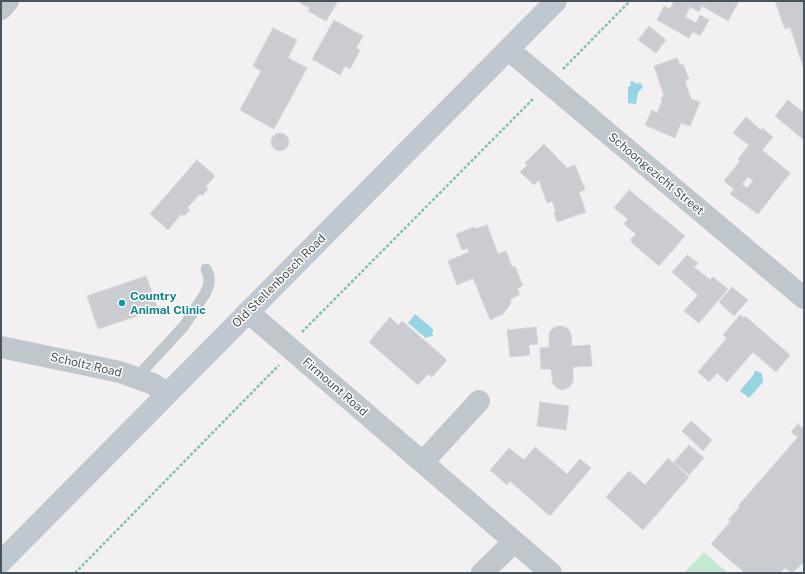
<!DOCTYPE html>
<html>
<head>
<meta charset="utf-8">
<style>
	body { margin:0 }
	#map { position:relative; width:805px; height:574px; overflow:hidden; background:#f2f0f0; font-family:"Public Sans",sans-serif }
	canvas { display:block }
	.frame { position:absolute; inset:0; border:2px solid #49535b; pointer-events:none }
</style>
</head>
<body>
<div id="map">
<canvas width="805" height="574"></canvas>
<div class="frame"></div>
</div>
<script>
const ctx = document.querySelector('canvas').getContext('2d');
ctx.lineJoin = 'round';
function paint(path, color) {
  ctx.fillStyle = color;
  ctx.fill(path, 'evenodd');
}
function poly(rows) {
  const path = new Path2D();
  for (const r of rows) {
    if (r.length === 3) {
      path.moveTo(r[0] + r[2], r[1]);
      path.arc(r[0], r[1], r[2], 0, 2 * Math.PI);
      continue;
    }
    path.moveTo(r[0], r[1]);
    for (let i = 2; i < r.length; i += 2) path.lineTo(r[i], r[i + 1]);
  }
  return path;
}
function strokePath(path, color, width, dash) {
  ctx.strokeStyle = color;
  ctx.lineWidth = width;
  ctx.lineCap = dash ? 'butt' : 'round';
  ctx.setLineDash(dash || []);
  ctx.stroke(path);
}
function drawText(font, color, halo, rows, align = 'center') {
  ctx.font = font + ' "Public Sans",sans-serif';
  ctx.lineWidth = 3;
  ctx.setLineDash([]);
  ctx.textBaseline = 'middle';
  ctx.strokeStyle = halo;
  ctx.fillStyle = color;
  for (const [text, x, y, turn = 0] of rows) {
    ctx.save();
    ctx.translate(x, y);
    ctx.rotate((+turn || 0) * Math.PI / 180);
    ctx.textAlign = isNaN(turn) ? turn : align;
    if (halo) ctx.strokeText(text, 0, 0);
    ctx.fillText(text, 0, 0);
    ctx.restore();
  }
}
const green = poly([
	[704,552,728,573,684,573]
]);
const water = poly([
	[632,81,638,84,640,82,643,87,638,92,636,104,628,103,628,87,631,85,630,82],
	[415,314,434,330,432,332,433,336,428,337,426,338,408,323],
	[757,371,762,374,763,382,749,398,740,391,754,374,754,372]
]);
const building = poly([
	[301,1,338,1,326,21,308,11,310,8,300,3,301,1],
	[674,1,739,1,728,21,702,6,699,12,690,7,685,17,696,23,700,15,709,20,700,36,693,32,689,38,657,20,664,6,670,9,674,1],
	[775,1,804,1,804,69,790,27,785,29,775,1],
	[334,20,363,36,356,48,360,50,350,69,345,66,340,75,312,59,334,20],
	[649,26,666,40,656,53,638,40,649,26],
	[273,28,297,40,288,58,307,68,274,129,240,110,261,71,253,66,273,28],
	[677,58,680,65,683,64,689,79,685,81,691,99,700,102,690,126,681,123,675,138,645,125,652,110,657,113,662,101,661,98,664,96,654,66,677,58],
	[788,100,804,113,804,140,775,116,788,100],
	[746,117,761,130,762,128,773,137,762,150,790,173,758,214,730,194,734,189,724,181,740,161,738,159,749,145,733,133,746,117],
	[748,177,753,181,747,188,742,184,748,177],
	[280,142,9],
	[544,144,567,168,575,165,585,190,579,192,586,212,557,222,554,212,556,212,552,201,547,203,539,180,534,185,520,172,527,165,525,163,544,144],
	[197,160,215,176,206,186,208,189,202,196,200,194,187,208,190,210,184,216,181,214,168,230,150,214,197,160],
	[629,190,685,236,659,266,631,242,632,241,630,240,636,234,624,224,628,219,614,208,629,190],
	[487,225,498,254,506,251,512,267,515,266,523,286,517,288,520,294,510,300,511,303,503,314,490,320,473,278,457,285,448,261,469,252,468,248,462,250,456,234,474,227,475,229,487,225],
	[687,255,698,263,694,267,710,280,713,277,728,289,699,323,684,311,698,295,672,272,687,255],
	[146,276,158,309,98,329,87,296,146,276],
	[732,287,748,300,734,316,719,302,732,287],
	[740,315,744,318,745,316,790,355,776,372,753,352,727,382,717,373,709,382,698,372,727,338,723,335,740,315],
	[390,317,398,325,402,321,447,360,432,377,428,374,418,385,369,342,390,317],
	[560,326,565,327,569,330,571,335,572,346,590,345,592,366,573,367,573,382,569,387,563,390,557,388,553,384,551,369,541,369,540,348,549,347,549,336,550,331,555,327,560,326],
	[536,327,538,344,529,345,530,355,510,357,507,330,536,327],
	[540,402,569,406,566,430,537,426,540,402],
	[691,421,712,440,703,451,682,431,691,421],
	[798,424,804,429,804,562,792,573,785,568,780,573,745,573,711,544,731,521,728,520,740,507,738,506,798,437,791,432,798,424],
	[689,445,704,458,689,475,674,462,689,445],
	[535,447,567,474,580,459,591,468,550,516,510,481,507,485,490,470,509,448,524,460,535,447],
	[668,458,689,477,643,530,606,497,629,471,645,485,668,458]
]);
const path = poly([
	[563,69,630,1],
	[302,332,534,98],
	[75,573,279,365]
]);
const lane = poly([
	[137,377,184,326,205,294,209,284,209,276,206,269]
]);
const street = poly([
	[1,9,8,1],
	[509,50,804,298],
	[248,312,551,573],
	[1,347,120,372,153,384,167,394],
	[423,462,479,401],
	[482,573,514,542]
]);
const secondary = poly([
	[1,562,556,1]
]);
const markers = [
	[122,303,4,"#0f9aa8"]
];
const streetNames = [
	["Schoongezicht Street",656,174,40],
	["Old Stellenbosch Road",279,281,-45],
	["Scholtz Road",86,365,13],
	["Firmount Road",335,387,41]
];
const cultureNames = [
	["Country",130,296],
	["Animal Clinic",130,310]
];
paint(green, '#c3ead1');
paint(water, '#94d4e3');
paint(building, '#caccd1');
strokePath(building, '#d4d6da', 1);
strokePath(path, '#7ec5a1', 2.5, [3, 2]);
strokePath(lane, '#bfc7cd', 11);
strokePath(street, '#bfc7cd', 22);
strokePath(secondary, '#bfc8d1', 22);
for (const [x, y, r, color] of markers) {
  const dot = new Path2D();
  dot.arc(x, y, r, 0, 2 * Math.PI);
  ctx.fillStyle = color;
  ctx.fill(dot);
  strokePath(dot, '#fff', 1.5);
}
drawText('12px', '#49535b', '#fff', streetNames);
drawText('bold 12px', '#0d838f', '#fff', cultureNames, 'left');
</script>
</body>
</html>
